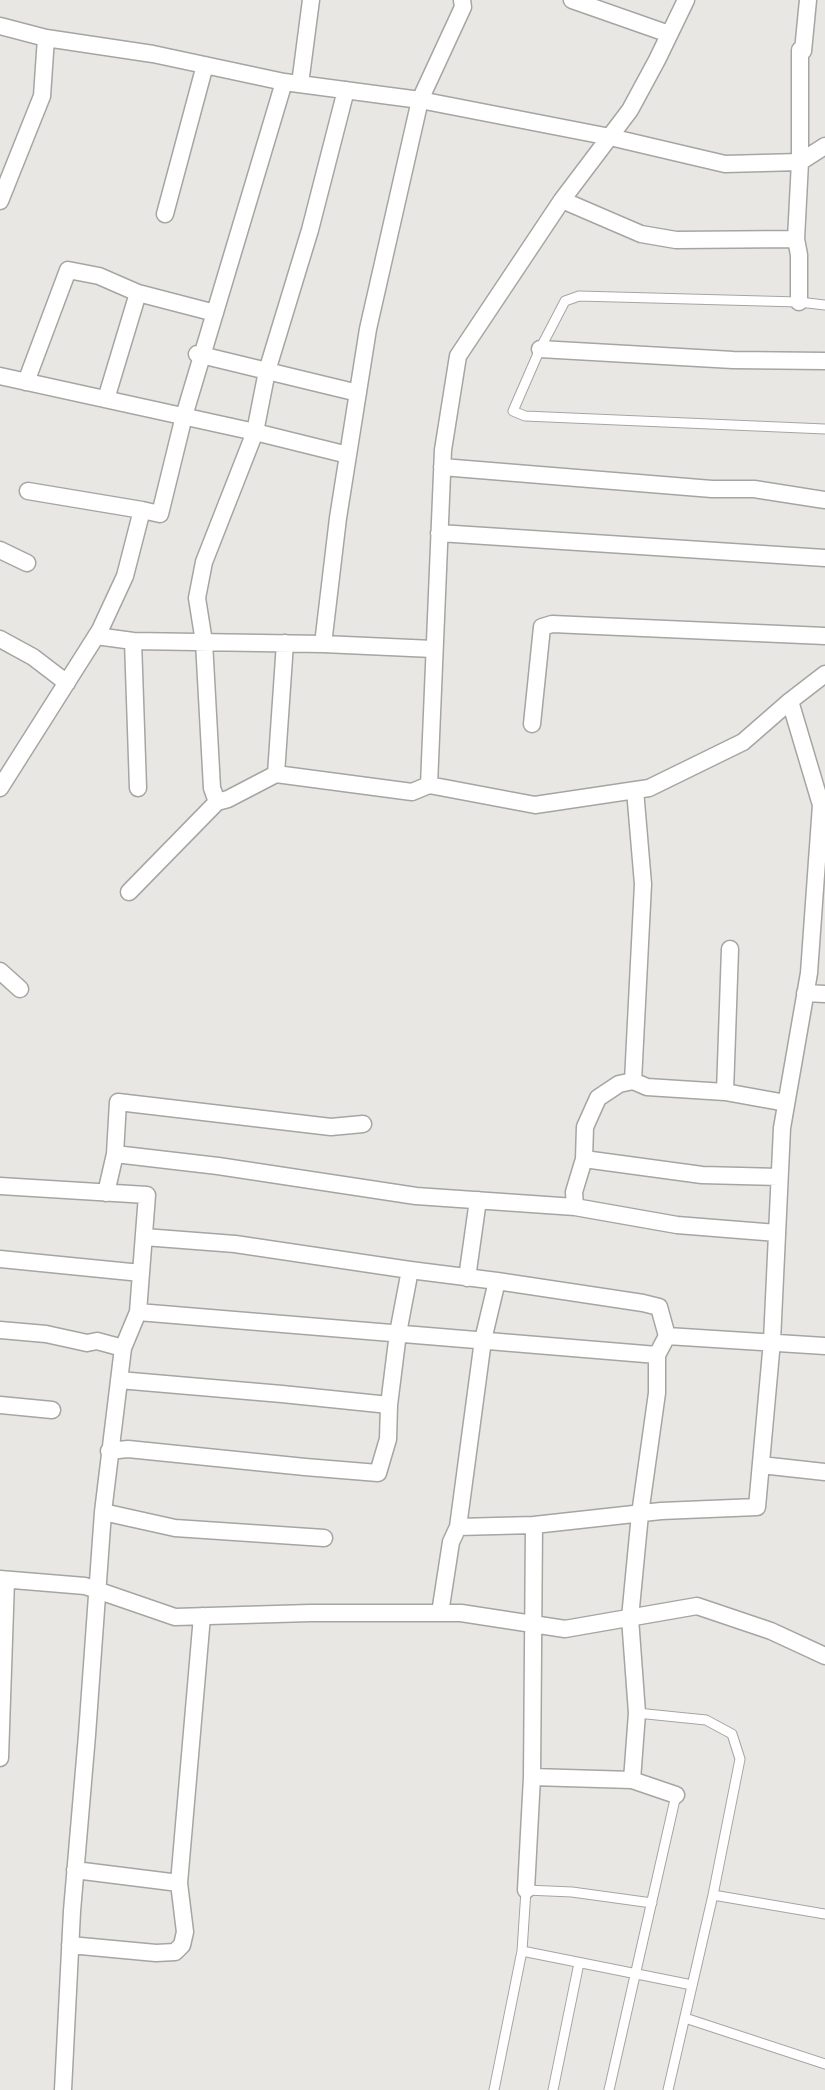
<!DOCTYPE html>
<html>
<head>
<meta charset="utf-8">
<style>
	body { margin:0 }
	canvas { display:block; background:#e9e7e4 }
</style>
</head>
<body>
<canvas width="825" height="2090"></canvas>
<script>
const ctx = document.querySelector('canvas').getContext('2d');
ctx.lineJoin = 'round';
function poly(rows) {
  const path = new Path2D();
  for (const r of rows) {
    path.moveTo(r[0], r[1]);
    for (let i = 2; i < r.length; i += 2) path.lineTo(r[i], r[i + 1]);
  }
  return path;
}
function strokePath(path, color, width, dash) {
  ctx.strokeStyle = color;
  ctx.lineWidth = width;
  ctx.lineCap = dash ? 'butt' : 'round';
  ctx.setLineDash(dash || []);
  ctx.stroke(path);
}
const lane = poly([
	[825,305,799,302,579,296,565,301,540,349,513,411,525,416,825,429],
	[637,1713,706,1720,732,1734,740,1759,713,1895],
	[522,1951,526,1890,572,1892,652,1903],
	[685,2018,825,2064],
	[494,2090,522,1951,692,1985],
	[553,2090,579,1963],
	[609,2090,676,1795],
	[668,2090,713,1895,825,1914]
]);
const street = poly([
	[462,0,463,7,420,100,610,137,725,164,800,162,825,146],
	[572,0,669,34],
	[686,0,657,60,630,110,562,200,458,356,443,450,429,785,535,805,649,788,743,742,790,701],
	[0,26,46,38,153,54,284,82,420,100,368,329,338,518,323,644],
	[300,84,311,0],
	[562,200,641,234,676,240,796,239],
	[0,201,42,96,46,38],
	[165,214,205,65],
	[799,302,799,255,796,239,800,162,800,50,803,51,808,0],
	[540,349,733,360,825,361],
	[197,354,358,393],
	[0,376,255,432,348,455],
	[26,382,68,270,99,276,138,293,215,313],
	[106,399,138,293],
	[442,467,712,489,754,489,825,500],
	[28,491,142,510],
	[439,533,825,558],
	[0,550,27,563],
	[96,636,133,641,323,644,433,649],
	[0,639,33,657,67,683],
	[133,641,138,788],
	[532,724,542,627,552,624,825,636],
	[276,774,285,643],
	[0,788,100,630,125,576,142,510,160,514,184,416,284,82],
	[217,802,212,788,204,642,197,598,204,562,255,432,267,371,310,230,346,90],
	[129,892,217,802,228,799,276,774,412,792,429,785],
	[0,971,20,989],
	[805,993,825,994],
	[633,1081,643,884,635,790],
	[725,1092,730,949],
	[115,1154,218,1166,416,1196,575,1207,677,1225,777,1233],
	[584,1159,702,1175,779,1177],
	[0,1186,147,1195,138,1312,657,1355],
	[106,1193,115,1154,118,1102,331,1127,363,1124],
	[575,1207,574,1192,584,1159,585,1127,598,1098,619,1084,633,1081,647,1087,725,1092,786,1103],
	[144,1237,235,1244,410,1270,497,1281,643,1303,659,1307,667,1336,657,1355,657,1393,640,1514,630,1618,637,1713,632,1780],
	[0,1259,141,1273],
	[467,1278,478,1200],
	[0,1330,46,1334,87,1343,97,1341,123,1348],
	[667,1336,825,1346],
	[119,1380,282,1394,389,1405],
	[0,1405,52,1410],
	[109,1451,128,1449,305,1467,378,1473,388,1439,389,1405,398,1333,410,1270],
	[761,1465,825,1472],
	[103,1512,175,1528,324,1538],
	[458,1527,534,1525],
	[0,1579,85,1586,175,1617,310,1613,461,1613,565,1629,697,1606,771,1631,825,1656],
	[440,1613,451,1542,458,1527,483,1340,497,1281],
	[0,1758,6,1580],
	[676,1795,632,1780,532,1777,534,1525,661,1511,757,1507,772,1341,782,1128,809,973,821,805,790,701,825,674],
	[75,1870,179,1883],
	[526,1890,532,1777],
	[70,1945,156,1953,175,1952,182,1945,185,1932,179,1883,202,1616],
	[63,2090,72,1911,87,1735,103,1512,123,1348,138,1312]
]);
strokePath(lane, '#a7a5a2', 11);
strokePath(street, '#a7a5a2', 19);
strokePath(lane, '#fff', 9);
strokePath(street, '#fff', 16);
</script>
</body>
</html>
